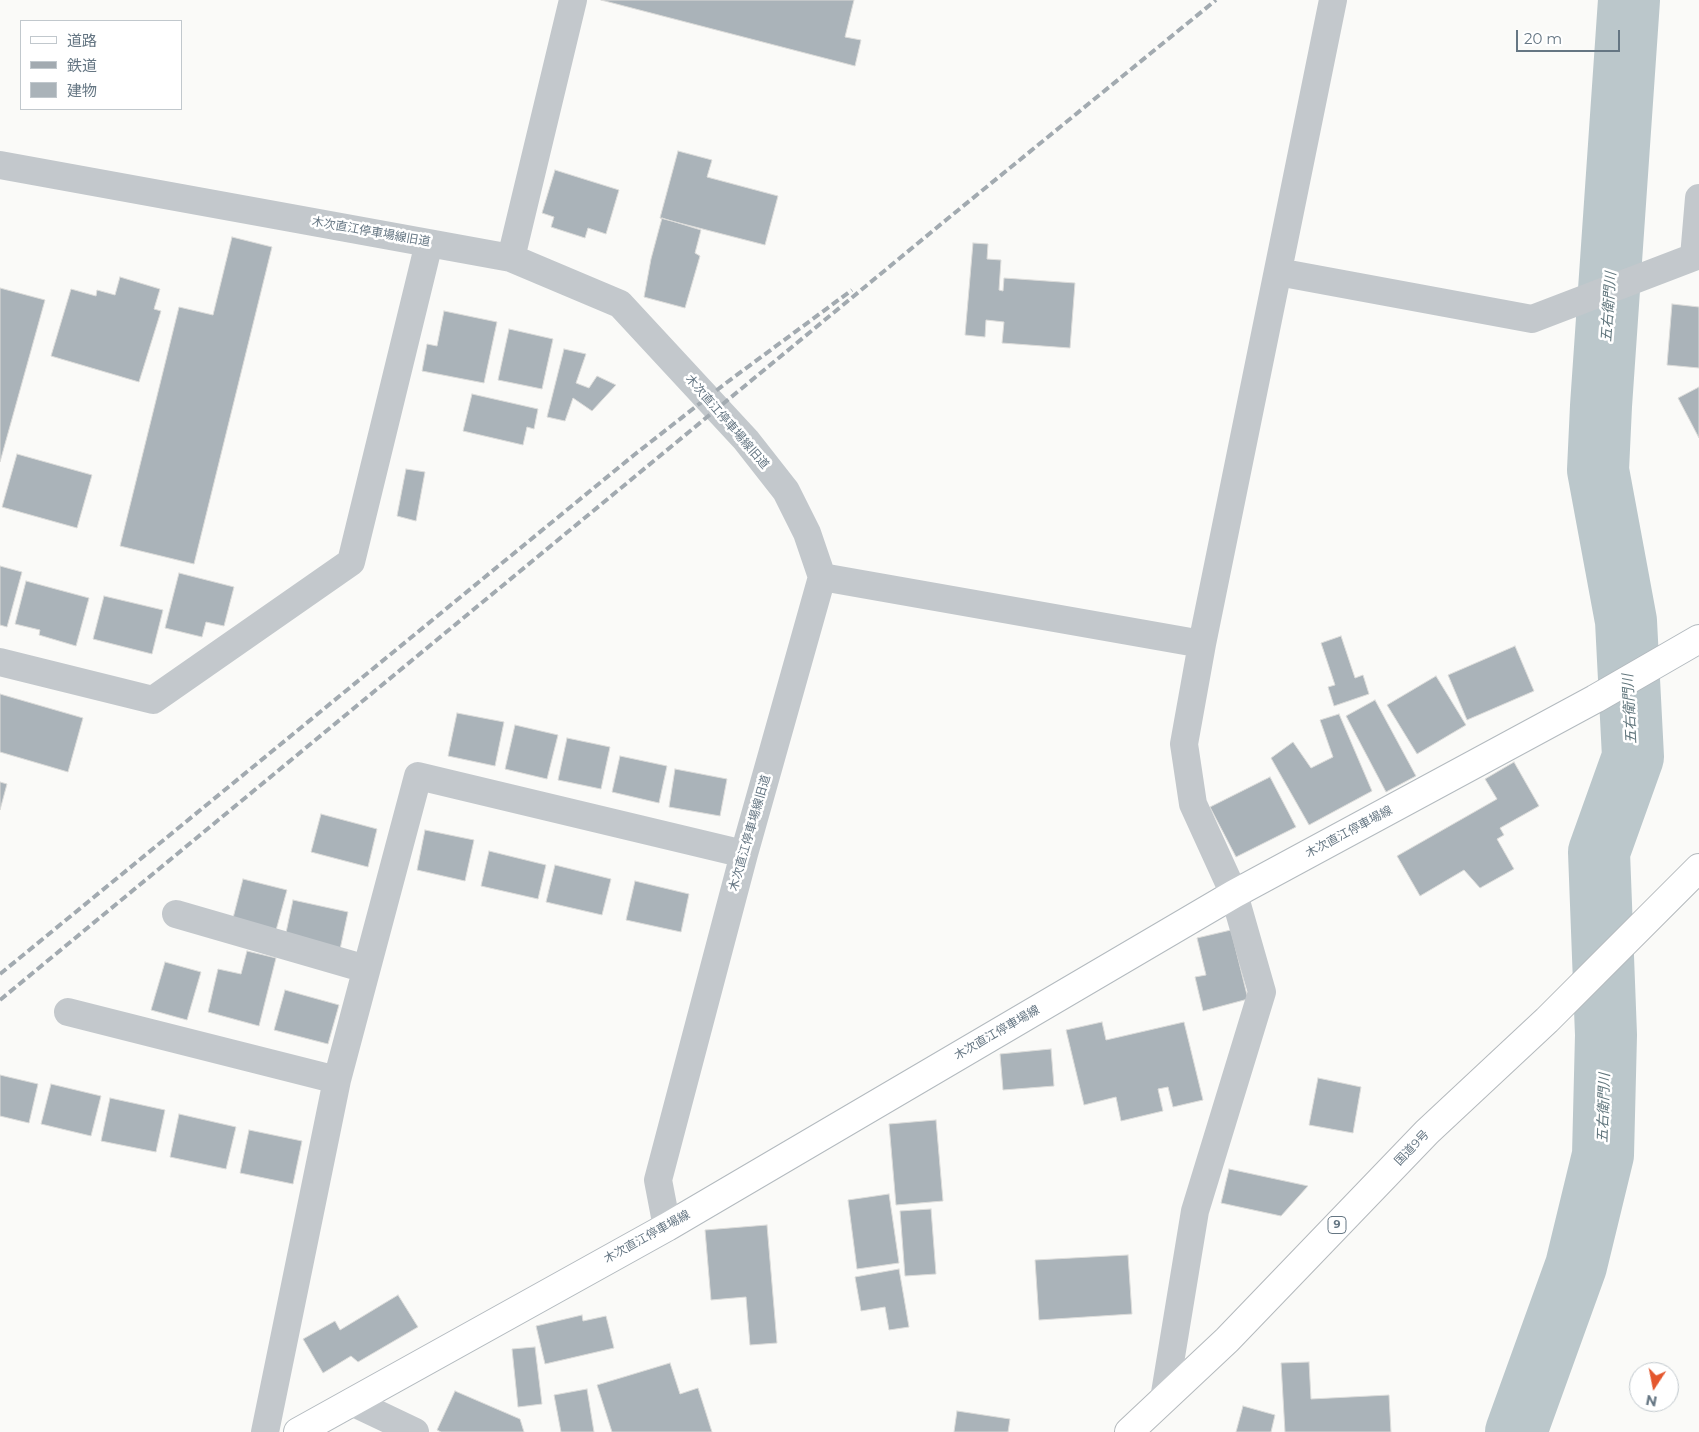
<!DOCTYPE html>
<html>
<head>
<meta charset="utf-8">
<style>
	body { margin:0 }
	#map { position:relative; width:1699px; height:1432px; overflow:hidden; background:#fafaf8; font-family:Montserrat,"Noto Sans JP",sans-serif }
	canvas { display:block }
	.legend { position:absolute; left:20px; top:20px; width:162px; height:90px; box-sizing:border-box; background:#fff; border:1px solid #c1c8cd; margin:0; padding:6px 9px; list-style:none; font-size:15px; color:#657683 }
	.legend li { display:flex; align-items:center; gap:10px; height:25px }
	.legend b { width:25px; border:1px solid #c1c8cd }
	.north { position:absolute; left:1629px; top:1362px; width:50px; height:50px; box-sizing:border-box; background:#fff; border:1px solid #c1c8cd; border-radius:50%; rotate:191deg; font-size:14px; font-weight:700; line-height:20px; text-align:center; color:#657683 }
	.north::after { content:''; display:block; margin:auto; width:18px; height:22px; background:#e4572e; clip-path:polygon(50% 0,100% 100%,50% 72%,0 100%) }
	.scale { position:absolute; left:1516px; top:30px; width:104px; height:22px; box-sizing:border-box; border:2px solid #657683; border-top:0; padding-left:6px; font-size:15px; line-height:18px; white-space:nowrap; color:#657683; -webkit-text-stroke:4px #fff; paint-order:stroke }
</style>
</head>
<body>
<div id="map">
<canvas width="1699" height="1432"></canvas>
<ul class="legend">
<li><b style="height:6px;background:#fff"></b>道路</li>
<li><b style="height:6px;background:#a2aab0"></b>鉄道</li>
<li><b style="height:14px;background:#aab3b9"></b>建物</li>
</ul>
<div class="north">N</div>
<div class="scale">20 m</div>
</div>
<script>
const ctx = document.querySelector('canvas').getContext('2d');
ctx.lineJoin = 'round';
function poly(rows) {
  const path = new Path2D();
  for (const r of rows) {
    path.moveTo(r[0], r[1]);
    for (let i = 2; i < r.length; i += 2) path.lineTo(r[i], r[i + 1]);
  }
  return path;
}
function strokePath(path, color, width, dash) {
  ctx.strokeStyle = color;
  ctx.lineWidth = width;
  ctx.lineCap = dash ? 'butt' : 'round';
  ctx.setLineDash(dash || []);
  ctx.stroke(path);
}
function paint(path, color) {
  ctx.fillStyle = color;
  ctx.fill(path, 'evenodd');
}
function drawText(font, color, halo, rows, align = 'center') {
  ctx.font = font + ' Montserrat,"Noto Sans JP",sans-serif';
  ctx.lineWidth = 5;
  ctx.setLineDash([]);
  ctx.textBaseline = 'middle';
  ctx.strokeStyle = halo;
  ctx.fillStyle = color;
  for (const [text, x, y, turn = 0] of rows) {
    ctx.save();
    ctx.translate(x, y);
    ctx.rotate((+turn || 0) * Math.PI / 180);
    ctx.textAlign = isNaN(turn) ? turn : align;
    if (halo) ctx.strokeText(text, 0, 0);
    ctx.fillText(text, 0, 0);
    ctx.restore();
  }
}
const river = poly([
	[1516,1432,1576,1266,1603,1155,1606,1035,1599,852,1633,757,1626,621,1598,470,1601,406,1629,0]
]);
const building = poly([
	[601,0,854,0,845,37,861,40,855,66,601,0],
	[678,151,712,160,707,177,778,196,765,245,660,218,678,151],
	[555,170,619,190,606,234,588,228,585,238,551,227,554,217,542,213,555,170],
	[662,218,701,230,695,253,700,256,685,308,644,297,651,259,662,218],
	[232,237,272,247,194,564,120,546,179,307,213,315,232,237],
	[973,243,988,244,987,259,1001,260,999,290,1003,291,1004,278,1075,283,1070,348,1002,343,1004,322,986,320,985,337,965,335,973,243],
	[120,277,160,289,154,309,161,311,139,382,51,356,71,289,96,296,97,290,115,295,120,277],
	[0,288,45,300,0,462,0,288],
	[1672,304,1699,307,1699,368,1667,365,1672,304],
	[444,311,497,322,484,383,422,371,427,344,437,346,444,311],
	[509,329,553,339,542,389,498,380,509,329],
	[564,349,586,354,576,383,589,388,597,376,616,385,592,411,573,398,565,421,547,417,564,349],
	[1699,387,1699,438,1678,398,1699,387],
	[472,394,538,409,534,429,527,427,523,445,463,431,472,394],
	[17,454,92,475,77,528,2,507,17,454],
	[406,469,425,472,416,521,397,516,406,469],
	[0,566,22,572,7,627,0,625,0,566],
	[179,573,234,587,224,626,206,622,202,637,165,628,179,573],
	[26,581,89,598,76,646,39,635,40,630,15,624,26,581],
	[104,596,163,610,152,654,93,639,104,596],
	[1341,636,1355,678,1363,675,1369,694,1334,706,1328,687,1335,685,1321,643,1341,636],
	[1515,646,1534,691,1467,720,1448,675,1515,646],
	[1436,676,1466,725,1417,754,1387,705,1436,676],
	[0,694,83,718,68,772,0,752,0,694],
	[1375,700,1416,776,1386,792,1346,716,1375,700],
	[457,713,504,722,495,766,448,756,457,713],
	[1339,714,1372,791,1309,825,1271,758,1293,742,1311,768,1333,757,1320,720,1339,714],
	[515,725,558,735,547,779,505,769,515,725],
	[567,738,610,747,601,789,558,780,567,738],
	[620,756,667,766,659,803,612,792,620,756],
	[1514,762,1539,806,1500,828,1504,835,1497,839,1514,869,1480,888,1464,870,1420,896,1397,856,1497,799,1485,779,1514,762],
	[675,769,727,779,720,816,669,807,675,769],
	[1270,777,1296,827,1236,857,1210,807,1270,777],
	[0,782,7,784,0,810,0,782],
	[321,814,377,829,368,867,311,852,321,814],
	[425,830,474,840,465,881,417,870,425,830],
	[489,851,546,865,538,899,481,886,489,851],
	[555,865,611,879,602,915,546,902,555,865],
	[243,879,287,890,275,934,232,922,243,879],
	[635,881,689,894,681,932,626,920,635,881],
	[293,900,348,912,339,954,284,942,293,900],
	[1231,930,1248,999,1203,1011,1195,977,1206,975,1197,938,1231,930],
	[247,951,276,958,259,1026,208,1012,218,969,241,974,247,951],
	[165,962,201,972,187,1020,151,1010,165,962],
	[285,990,339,1005,328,1044,274,1030,285,990],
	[1102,1022,1106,1040,1184,1022,1203,1100,1173,1107,1168,1087,1158,1089,1163,1111,1121,1121,1116,1097,1084,1105,1066,1030,1102,1022],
	[1051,1049,1054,1086,1003,1090,1000,1054,1051,1049],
	[0,1075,38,1084,29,1123,0,1116,0,1075],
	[1318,1078,1361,1087,1353,1133,1309,1125,1318,1078],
	[51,1084,101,1096,91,1136,41,1124,51,1084],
	[110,1098,165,1110,156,1152,101,1141,110,1098],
	[179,1114,236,1127,226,1169,170,1157,179,1114],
	[936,1120,943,1201,896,1205,889,1124,936,1120],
	[249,1130,302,1141,293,1184,240,1173,249,1130],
	[1229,1169,1308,1186,1281,1216,1221,1203,1229,1169],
	[889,1194,899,1263,857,1269,848,1200,889,1194],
	[931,1209,936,1274,905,1276,900,1211,931,1209],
	[767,1225,777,1343,750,1345,746,1297,711,1300,705,1230,767,1225],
	[1128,1255,1132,1314,1039,1320,1035,1260,1128,1255],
	[899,1269,909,1327,889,1330,885,1307,861,1311,855,1277,899,1269],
	[398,1295,418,1327,358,1362,351,1356,323,1373,303,1339,335,1321,340,1330,398,1295],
	[582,1315,583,1321,606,1316,614,1348,545,1364,536,1326,582,1315],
	[535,1347,542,1404,518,1407,512,1349,535,1347],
	[1309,1362,1311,1399,1389,1395,1391,1432,1285,1432,1281,1363,1309,1362],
	[670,1363,680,1394,698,1388,712,1432,612,1432,597,1385,670,1363],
	[587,1389,594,1432,561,1432,554,1395,587,1389],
	[455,1391,520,1419,524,1432,441,1432,437,1430,455,1391],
	[1243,1406,1275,1415,1271,1432,1236,1432,1243,1406],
	[957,1411,1010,1419,1008,1432,954,1432,957,1411]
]);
const street = poly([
	[0,165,511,258,620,304,746,440,786,491,807,533,822,577,744,854,658,1180,667,1227],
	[511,258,573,0],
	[1278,272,1532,319,1694,257,1699,198],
	[822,577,1202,644],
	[0,662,153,700,351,562,429,243],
	[176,914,366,969],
	[68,1012,337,1080],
	[1164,1399,1195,1211,1262,992,1234,894,1193,804,1184,744,1202,644,1333,0],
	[352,1402,415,1432],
	[265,1432,337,1080,418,776,744,854]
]);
const secondary = poly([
	[298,1432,667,1227,1234,894,1595,699,1699,639]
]);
const highway = poly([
	[1129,1432,1227,1340,1427,1132,1547,1020,1699,868]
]);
const rail = poly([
	[0,974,634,455,726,383,852,290],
	[0,1000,946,220,1216,0]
]);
const shields = [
	[1337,1225,18]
];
const shieldNames = [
	["9",1337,1225]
];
const streetNames = [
	["木次直江停車場線旧道",371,232,10],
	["木次直江停車場線旧道",727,422,49],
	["木次直江停車場線",1349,832,-28],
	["木次直江停車場線旧道",750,833,-74],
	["木次直江停車場線",997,1033,-30],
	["国道9号",1412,1148,-46],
	["木次直江停車場線",647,1237,-29]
];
const waterNames = [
	["五右衛門川",1609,307,-86],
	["五右衛門川",1630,709,-93],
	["五右衛門川",1604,1108,-88]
];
strokePath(river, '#bbc7cb', 62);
paint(building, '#aab3b9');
strokePath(building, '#dcdcda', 1);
strokePath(secondary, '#b3babf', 30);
strokePath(highway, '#b4b9bd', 30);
strokePath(street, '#c3c8cc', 28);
strokePath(secondary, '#fff', 28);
strokePath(highway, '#fff', 28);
strokePath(rail, '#a2aab0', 4, [8, 4]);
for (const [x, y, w] of shields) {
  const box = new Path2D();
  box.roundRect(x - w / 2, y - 8.5, w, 17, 4);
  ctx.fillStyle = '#fff';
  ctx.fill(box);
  strokePath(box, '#657683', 1);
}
drawText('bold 11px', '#657683', null, shieldNames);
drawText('12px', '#657683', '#fff', streetNames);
drawText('italic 14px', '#60757c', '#fff', waterNames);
</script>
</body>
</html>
